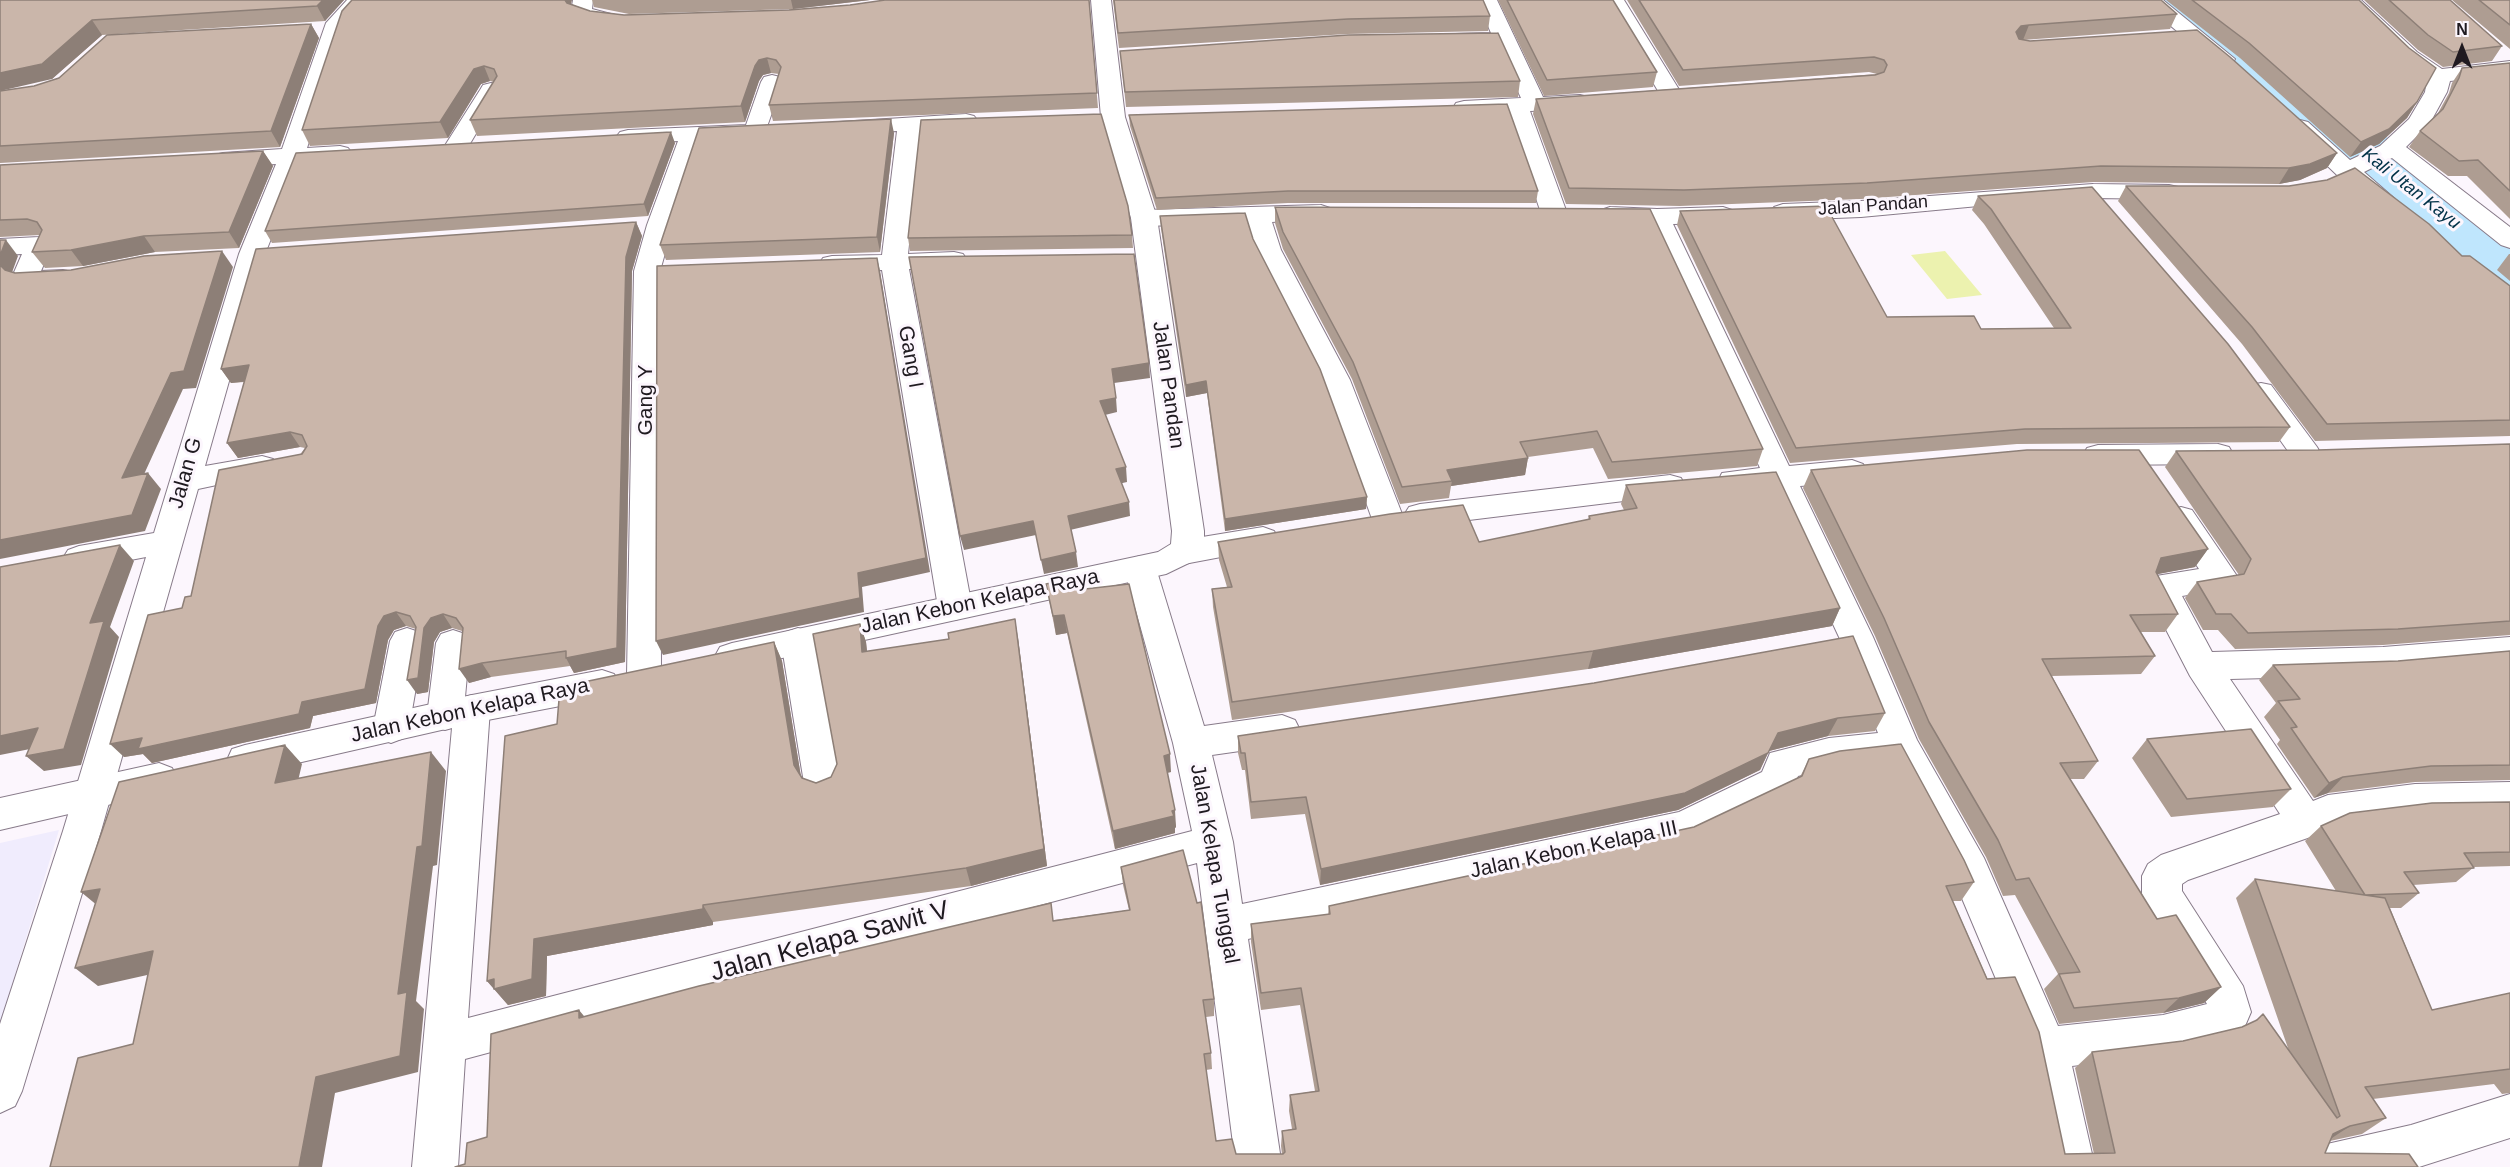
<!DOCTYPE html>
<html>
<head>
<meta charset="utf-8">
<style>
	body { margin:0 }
	#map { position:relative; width:2510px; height:1167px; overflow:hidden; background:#fcf6fd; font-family:Helvetica,sans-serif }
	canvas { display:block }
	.north { position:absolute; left:2432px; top:18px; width:60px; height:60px; -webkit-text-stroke:4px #fcf6fd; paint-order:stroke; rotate:0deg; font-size:16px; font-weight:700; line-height:24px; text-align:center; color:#1f1a20 }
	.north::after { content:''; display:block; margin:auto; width:21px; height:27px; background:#1f1a20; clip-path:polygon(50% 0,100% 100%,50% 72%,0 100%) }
</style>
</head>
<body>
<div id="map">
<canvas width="2510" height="1167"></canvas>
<div class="north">N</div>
</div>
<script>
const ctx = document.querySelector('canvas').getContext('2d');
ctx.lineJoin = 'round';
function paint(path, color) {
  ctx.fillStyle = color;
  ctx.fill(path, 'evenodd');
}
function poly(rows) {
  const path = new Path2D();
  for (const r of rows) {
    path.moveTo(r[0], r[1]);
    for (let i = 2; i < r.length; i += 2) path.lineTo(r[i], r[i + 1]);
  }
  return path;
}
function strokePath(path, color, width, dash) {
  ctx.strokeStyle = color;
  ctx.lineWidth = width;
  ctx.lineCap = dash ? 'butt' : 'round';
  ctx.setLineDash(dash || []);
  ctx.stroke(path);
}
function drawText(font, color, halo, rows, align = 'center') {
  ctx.font = font + ' Helvetica,sans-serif';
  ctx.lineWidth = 6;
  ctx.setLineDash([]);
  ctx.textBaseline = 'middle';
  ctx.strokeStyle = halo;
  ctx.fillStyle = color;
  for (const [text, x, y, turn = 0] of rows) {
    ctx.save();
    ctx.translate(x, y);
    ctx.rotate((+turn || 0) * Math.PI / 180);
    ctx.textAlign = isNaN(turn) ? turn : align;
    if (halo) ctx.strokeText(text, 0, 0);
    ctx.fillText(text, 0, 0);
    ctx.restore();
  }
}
const education = poly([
	[59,830,0,1024,0,843]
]);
const green = poly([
	[1945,251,1982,295,1947,299,1911,255]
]);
const river = poly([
	[2144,0,2205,0,2486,212,2510,232,2510,288,2486,282,2438,240,2152,12,2144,0]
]);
const street = poly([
	[347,0,369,0,347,25,307,148,340,146,348,148,352,153,348,158,340,160,301,163,265,254,205,466,262,456,273,459,277,466,273,473,198,489,101,831,22,1091,15,1106,0,1113,0,1024,63,831,146,557,79,570,68,566,63,558,68,550,79,546,154,533,239,254,276,164,223,167,215,165,211,160,215,155,223,153,282,149,326,23,347,0],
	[573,0,593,0,592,9,626,18,630,22,626,26,619,28,589,22,574,16,571,12,573,0],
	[1477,0,1497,0,1543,97,1580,95,1588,97,1591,102,1588,107,1580,109,1530,111,1567,213,1563,218,1554,221,1545,218,1541,213,1507,113,1464,115,1456,113,1453,108,1456,103,1464,101,1521,98,1497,46,1455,46,1447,45,1444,40,1447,35,1455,34,1491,33,1477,0],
	[1604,0,1624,0,1683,96,1680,101,1672,103,1664,101,1604,0],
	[2140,0,2163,0,2235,59,2232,64,2224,66,2216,64,2140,0],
	[2339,0,2361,0,2417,52,2442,69,2510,61,2510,75,2450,81,2447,92,2430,123,2406,147,2510,227,2510,248,2501,245,2392,158,2364,172,2395,199,2392,204,2383,206,2374,204,2338,176,2292,132,2288,127,2292,122,2300,120,2308,122,2350,160,2380,146,2409,119,2425,92,2427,79,2401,62,2339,0],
	[772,75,780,77,783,82,764,135,702,140,673,225,660,271,661,675,656,685,644,689,632,685,627,675,634,271,647,225,678,141,628,144,620,142,616,137,620,132,628,130,746,125,761,82,764,77,772,75],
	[491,83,499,85,502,90,468,147,464,152,456,154,448,152,444,147,480,90,483,85,491,83],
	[966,114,974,116,978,121,974,126,921,130,908,254,954,252,963,254,967,260,963,266,954,268,909,269,972,607,967,616,955,620,943,616,938,607,882,270,832,272,823,270,819,264,823,258,832,256,882,255,897,131,847,134,839,132,835,127,839,122,966,114],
	[2093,184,2169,185,2178,187,2181,192,2178,197,2169,199,2093,198,2032,201,1861,217,1783,220,1774,217,1770,212,1774,207,1783,204,1861,201,2093,184],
	[1321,205,1330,208,1334,213,1330,218,1272,222,1281,250,1350,380,1404,519,1399,527,1388,530,1377,527,1372,519,1322,380,1255,250,1247,223,1144,226,1135,223,1131,218,1135,213,1144,210,1321,205],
	[1610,207,1657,209,1723,207,1732,210,1736,215,1732,220,1723,223,1673,224,1789,466,1852,460,1863,464,1867,471,1863,478,1852,482,1800,486,1873,637,1917,740,1984,858,2058,1026,2163,1015,2207,1004,2148,906,2142,894,2142,876,2148,864,2161,855,2280,814,2190,676,2145,589,2150,577,2199,569,2165,518,2170,510,2181,507,2192,510,2237,576,2231,588,2182,596,2212,652,2383,647,2510,637,2510,663,2383,675,2230,679,2313,801,2328,795,2415,784,2510,782,2510,814,2415,816,2333,826,2319,834,2188,880,2182,884,2182,891,2243,986,2251,1012,2245,1026,2236,1035,2221,1041,2163,1055,2072,1066,2095,1167,2049,1167,2025,1048,1953,877,1890,759,1829,768,1798,776,1791,793,1685,843,1248,939,1282,1167,1236,1167,1197,863,465,1059,458,1167,412,1167,452,728,445,730,432,726,427,716,436,643,441,634,453,630,465,634,470,643,465,697,472,695,485,699,490,709,468,1018,1192,831,1173,743,1124,568,1128,560,1140,556,1152,560,1156,568,1204,726,1282,715,1295,720,1300,730,1295,740,1282,745,1212,755,1233,842,1242,904,1679,812,1762,772,1770,753,1829,738,1878,733,1839,637,1770,489,1733,492,1722,489,1718,481,1722,473,1760,468,1648,224,1601,220,1597,215,1601,210,1610,207],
	[39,237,48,240,52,245,41,271,63,270,72,272,76,278,72,284,28,287,16,283,12,277,22,254,0,255,0,239,39,237],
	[2261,383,2271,385,2317,447,2321,454,2317,461,2306,464,2295,461,2251,399,2247,392,2251,385,2261,383],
	[2218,444,2229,447,2233,454,2229,461,2218,464,2098,465,2087,462,2083,455,2087,448,2098,445,2218,444],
	[1670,475,1681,478,1685,486,1681,494,1420,526,1409,523,1404,515,1409,507,1420,504,1670,475],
	[1263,527,1274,531,1279,539,1274,547,1184,564,1173,560,1168,552,1173,544,1184,540,1263,527],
	[407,628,419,632,424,641,409,728,404,738,391,743,378,738,373,728,390,641,395,632,407,628],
	[798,628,810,632,815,641,842,783,836,794,823,799,810,794,804,783,781,641,786,632,798,628],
	[2510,1094,2510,1138,2419,1167,2304,1167,2311,1151,2327,1144,2411,1125,2510,1094]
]);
const secondary = poly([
	[1091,0,1111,0,1125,117,1157,218,1204,531,1204,543,1200,552,1195,560,1166,574,732,669,720,665,715,656,720,647,732,643,1158,552,1171,544,1172,531,1131,218,1101,117,1091,0],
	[602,670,614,674,620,684,614,694,602,698,472,723,245,775,232,771,227,760,232,749,245,745,472,695,602,670],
	[159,763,172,768,178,779,172,790,0,830,0,798,159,763]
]);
const wall = poly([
	[0,0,344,0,325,21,102,35,52,79],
	[592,0,870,0,793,9,629,14,594,7],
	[1089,0,1098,108,773,121,769,105,779,74,771,73,763,75,759,81,745,122,477,136,470,120,494,82,490,81,481,84,448,138,310,146,302,130,571,4,590,11,624,15],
	[1113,0,1483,0,1490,16,1488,31,1347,34,1119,48],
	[1498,0,1613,0,1657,72,1653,87,1544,96],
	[1627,0,2161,0,2177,14,2170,29,2023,40,2337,153,2327,168,2300,180,2279,184,2093,182,1861,199,1680,206,1566,204,1533,114,1536,99,1877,74,1869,72,1679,86],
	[2166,0,2359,0,2417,102,2407,118,2379,144,2350,157,2240,58],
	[2364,0,2450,0,2502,46,2492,61,2443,67,2418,50],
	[2452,0,2510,0,2510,49],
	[311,24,319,38,280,147,0,163,0,91,34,86],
	[1120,51,1520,81,1518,97,1126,107],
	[2510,63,2510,219,2467,176,2448,176,2409,147,2420,131,2438,113,2449,93,2452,83,2462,68],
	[1129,115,1538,191,1536,203,1288,203,1157,210,1130,126],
	[894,133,880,252,666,260,660,245],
	[675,143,648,216,272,243,265,231],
	[263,151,273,166,239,248,155,252,83,266,45,268,32,252,40,235,0,237,0,165],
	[2126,186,2462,256,2510,286,2510,436,2315,441,2242,344,2118,201],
	[1978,196,2290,427,2279,442,2017,444,1790,463,1677,225,1680,211,1887,317,1981,329,2054,328,1984,224,1972,210],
	[1275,207,1763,449,1757,466,1608,479,1593,448,1528,457,1525,475,1451,486,1449,498,1400,504,1352,379,1283,249,1275,223],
	[1160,216,1253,239,1367,497,1366,509,1225,531,1207,393,1186,397,1161,228],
	[636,222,642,236,632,271,625,662,574,673,570,666,491,677,469,683,462,631,452,628,440,632,434,642,428,692,417,694,416,629,406,626,394,630,388,640,376,703,313,716,310,728,152,763,143,754,124,757,182,608,305,448,300,447,238,458,227,443,244,382,231,383,221,369],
	[1132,235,1133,248,910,251,908,238],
	[2509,254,2510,254,2510,281,2497,270],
	[2510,444,2510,635,2383,645,2235,649,2218,630,2203,630,2185,598,2197,582,2239,575,2165,467,2176,451,2318,450],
	[1811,470,2208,549,2195,567,2157,574,2178,614,2165,632,2141,632,2155,656,2141,674,2052,676,2098,761,2084,779,2070,779,2157,919,2221,987,2204,1003,2163,1013,2059,1024,2044,989,2058,974,2015,895,2003,896,1986,857,1919,739,1875,636,1803,488],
	[1626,485,1840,608,1832,626,1588,669,1232,720,1213,607,1212,589,1227,587,1219,560,1218,542,1479,542,1588,520,1589,516,1624,510,1621,504],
	[1046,584,1085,589,1171,772,1167,773,1176,827,1175,828,1175,833,1115,849,1067,633,1056,635],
	[860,624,866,642,867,651,1018,638,1047,866,971,886,713,922,713,925,547,956,546,996,508,1005,487,981,557,724,774,642,782,661,801,777,802,778,816,783,831,777,837,764],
	[2510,651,2510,780,2415,782,2328,793,2314,798,2277,744,2280,740,2264,717,2276,703,2259,680,2273,665,2398,661],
	[1885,713,1875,731,1828,736,1769,751,1760,770,1678,810,1320,885,1305,814,1251,819,1245,770,1242,770,1238,753,1238,736],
	[2147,739,2291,789,2273,807,2171,817,2132,758],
	[1809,759,1974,882,1961,901,1953,901,2065,1154,2094,1154,2075,1068,2092,1052,2183,1041,2242,1027,2255,1021,2263,1014,2289,1051,2236,898,2255,879,2336,891,2305,841,2321,826,2510,802,2510,866,2474,867,2456,882,2413,885,2419,893,2401,908,2390,908,2432,1010,2510,993,2510,1093,2502,1094,2494,1084,2373,1099,2386,1118,2362,1134,2330,1141,2325,1153,465,1164,585,1017,1054,920,1129,910,1123,885,1121,867,1214,999,1214,1016,1206,1017,1211,1053,1212,1069,1206,1070,1216,1141,1236,1154,1282,1154,1281,1146,1282,1131,1292,1129,1289,1111,1290,1095,1315,1091,1300,1005,1261,1010,1251,942,1251,924,1328,915,1329,906,1694,827,1800,777]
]);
const shadedWall = poly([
	[323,0,344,0,325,21,317,6],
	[564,0,572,0,569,12],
	[791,0,870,0,793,9],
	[92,20,102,35,52,79,0,91,0,73],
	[311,24,319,38,280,147,271,131],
	[2029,25,2023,40,2015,41,2016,32,2021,26],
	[767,58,771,73,763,75,759,81,745,122,741,106,755,66,759,60],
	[484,66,490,81,481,84,448,138,440,122,474,69],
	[2417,102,2407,118,2379,144,2350,157,2361,142],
	[891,119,894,133,880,252,877,237],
	[671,132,675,143,648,216,644,204],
	[263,151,273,166,239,248,229,232],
	[2337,153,2327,168,2300,180,2279,184,2289,168],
	[636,222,642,236,632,271,625,662,574,673,566,658,626,257],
	[144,236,155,252,83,266,71,250],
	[6,240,18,256,10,278,0,266,0,256],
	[222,251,233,267,196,388,183,389,135,494,122,478],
	[877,258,880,271,930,572,862,587,864,612,663,655,656,641,858,573],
	[1149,363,1150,378,1114,383,1112,369],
	[249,365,259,380,231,383,221,369],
	[1206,381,1207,393,1186,397,1186,385],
	[1116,398,1117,412,1101,416,1100,401],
	[290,432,300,447,238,458,227,443],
	[1528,458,1525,475,1451,486,1452,481,1447,470],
	[1126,467,1127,482,1118,484,1116,469],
	[148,473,161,489,145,531,0,559,0,540],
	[1367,497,1366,509,1225,531,1225,519],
	[1129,502,1130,516,1070,530,1068,516],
	[1033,521,1036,535,964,550,960,536],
	[120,545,134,561,110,627,119,637,81,765,44,771,26,756,90,623],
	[2208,549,2195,567,2148,576,2161,558],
	[1076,552,1078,567,1044,574,1041,560],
	[1840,608,1832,626,1588,669,1593,651],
	[396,612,406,626,394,630,388,640,376,703,313,716,310,728,152,763,143,754,124,757,110,744,302,702,378,626,384,616],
	[443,614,452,628,440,632,434,642,428,692,417,694,407,680,424,628,431,618],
	[1064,615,1067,633,1056,635,1053,616],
	[1015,619,1018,638,1047,866,971,886,966,868],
	[860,624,866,642,869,670,862,652],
	[774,642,782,661,802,783,794,765],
	[482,663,491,677,469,683,459,669],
	[1838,718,1828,736,1769,751,1778,733],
	[38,728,55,744,0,755,0,736],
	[285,745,302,764,293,802,275,783],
	[431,752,446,771,437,865,433,866,416,1001,424,1009,418,1072,335,1093,322,1167,299,1167,316,1077,417,847],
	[1768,753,1760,770,1678,810,1320,885,1321,869],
	[1170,754,1171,772,1165,773,1164,756],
	[2343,777,2328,793,2314,798,2329,783],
	[1175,810,1176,827,1175,828,1175,833,1115,849,1113,831],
	[100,889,104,911,81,892],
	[703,905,713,922,713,925,547,956,546,996,508,1005,487,981,534,939],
	[153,951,174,969,98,986,75,968],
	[2221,987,2204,1003,2163,1013,2179,998],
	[579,1010,593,1027,579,1018],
	[2350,1126,2326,1142,2333,1134]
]);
const building = poly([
	[0,0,323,0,317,6,92,20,42,64,0,73,0,0],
	[352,0,565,0,567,3,590,11,624,15,789,10,850,5,885,0,1089,0,1097,93,769,105,781,67,776,60,767,58,759,60,755,66,741,106,470,120,497,76,494,69,484,66,474,69,440,122,302,130,342,11,352,0],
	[1114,0,1483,0,1490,16,1348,19,1118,33,1114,0],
	[1507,0,1613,0,1657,72,1547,80,1507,0],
	[1639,0,2161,0,2177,14,2029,25,2021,26,2016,32,2019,39,2030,41,2197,30,2230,57,2337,153,2310,164,2289,168,2101,166,1867,183,1684,190,1569,188,1536,99,1875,75,1884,72,1887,65,1884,60,1874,57,1683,70,1639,0],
	[2192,0,2359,0,2409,48,2436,68,2417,102,2389,129,2361,142,2249,43,2192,0],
	[2389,0,2450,0,2502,46,2453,52,2428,35,2389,0],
	[2479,0,2510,0,2510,25,2479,0],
	[311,24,271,131,0,146,0,91,34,86,59,78,107,35,311,24],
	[1498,33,1520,81,1125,92,1120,51,1348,35,1498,33],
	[2510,63,2510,191,2478,160,2459,161,2420,131,2443,109,2459,78,2462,68,2510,63],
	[1507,104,1538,191,1288,191,1156,198,1129,115,1507,104],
	[1101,114,1128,206,1132,235,908,238,921,120,1101,114],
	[891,119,877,237,660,245,699,128,891,119],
	[671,132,644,204,265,231,296,153,671,132],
	[263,151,229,232,144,236,71,250,32,252,42,230,37,222,27,219,0,220,0,165,263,151],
	[2355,168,2429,224,2462,256,2470,256,2510,286,2510,420,2327,424,2252,327,2126,186,2289,186,2327,180,2355,168],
	[2092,187,2228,344,2290,427,2025,429,1796,448,1680,211,1826,206,1887,317,1974,316,1981,329,2071,328,1991,209,1978,196,2092,187],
	[1275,207,1650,209,1763,449,1612,462,1597,431,1520,442,1528,458,1447,470,1452,481,1402,487,1353,362,1283,232,1275,207],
	[1245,213,1253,239,1320,369,1367,497,1225,519,1206,381,1186,385,1160,216,1245,213],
	[636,222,626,257,617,648,566,658,566,651,482,663,459,669,463,628,456,618,443,614,431,618,424,628,418,678,407,680,416,627,410,616,396,612,384,616,378,626,365,689,302,702,299,714,138,749,142,738,110,744,148,615,182,608,185,597,191,596,219,470,302,454,307,446,302,435,290,432,227,443,249,365,221,369,256,249,636,222],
	[0,240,6,240,0,256,0,240],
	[222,251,184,371,171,373,122,478,148,473,132,515,0,540,0,265,5,270,15,273,71,270,144,256,222,251],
	[1134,254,1149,363,1112,369,1116,398,1100,401,1126,467,1116,469,1129,502,1068,516,1076,552,1041,560,1033,521,960,536,909,257,1134,254],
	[877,258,926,558,858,573,860,598,656,641,657,266,877,258],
	[2510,444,2510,621,2398,629,2248,633,2231,614,2216,614,2197,582,2244,574,2251,559,2176,451,2318,450,2510,444],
	[2027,450,2139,450,2208,549,2161,558,2156,572,2178,614,2130,615,2155,656,2042,659,2098,761,2060,763,2157,919,2176,915,2221,987,2179,998,2074,1008,2059,974,2080,972,2029,878,2016,880,1998,840,1929,722,1884,618,1811,470,2027,450],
	[1776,472,1840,608,1593,651,1232,702,1212,589,1232,587,1218,542,1390,514,1463,505,1479,542,1590,519,1589,516,1637,508,1626,485,1776,472],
	[120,545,90,623,104,621,64,749,26,756,38,728,0,736,0,567,120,545],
	[1082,576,1085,589,1129,584,1170,754,1164,756,1175,810,1172,811,1174,816,1113,831,1064,615,1053,616,1046,584,1082,576],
	[1015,619,1044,849,966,868,703,905,703,909,534,939,532,979,494,989,494,979,487,981,505,736,557,724,560,687,774,642,794,765,802,778,816,783,831,777,837,764,813,634,860,624,862,652,949,639,948,633,1015,619],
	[1853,636,1885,713,1838,718,1778,733,1768,753,1685,793,1321,869,1306,797,1251,802,1245,753,1241,753,1238,736,1594,683,1853,636],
	[2510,651,2510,765,2431,766,2343,777,2329,783,2291,728,2297,727,2278,701,2300,699,2273,665,2398,661,2510,651],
	[2251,729,2291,789,2187,799,2147,739,2251,729],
	[1901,744,1964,860,1974,882,1946,886,1987,979,2015,977,2039,1032,2065,1154,2115,1153,2092,1052,2183,1041,2242,1027,2257,1020,2263,1014,2337,1118,2340,1116,2255,879,2385,898,2432,1010,2510,993,2510,1069,2365,1087,2386,1118,2350,1126,2333,1134,2325,1153,2409,1154,2418,1167,455,1167,465,1164,467,1143,487,1137,491,1034,579,1010,579,1018,699,986,1051,903,1053,921,1130,910,1121,867,1183,850,1197,903,1201,902,1214,999,1203,1000,1211,1053,1204,1054,1216,1141,1232,1139,1236,1154,1283,1154,1285,1152,1282,1131,1296,1129,1290,1095,1319,1091,1301,988,1261,993,1251,924,1330,914,1329,906,1694,827,1802,776,1809,759,1840,751,1901,744],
	[285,745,275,783,431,752,422,846,417,847,398,994,407,992,400,1056,316,1077,299,1167,50,1167,78,1058,133,1044,153,951,75,968,100,889,81,892,119,782,285,745],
	[2510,802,2510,852,2464,853,2474,868,2404,872,2419,893,2365,895,2321,826,2350,813,2432,803,2510,802]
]);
const farWaternames = [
	["Kali Utan Kayu",2411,189,38]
];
const farStreetnames = [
	["Jalan Pandan",1873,206,-4]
];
const streetNames = [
	["Gang I",910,357,80],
	["Jalan Pandan",1168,385,82],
	["Gang Y",646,400,-90],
	["Jalan G",186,473,-74],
	["Jalan Kebon Kelapa Raya",980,602,-12],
	["Jalan Kebon Kelapa Raya",470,711,-12],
	["Jalan Kebon Kelapa III",1574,850,-12],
	["Jalan Kelapa Tunggal",1214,864,80]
];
const nearStreetnames = [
	["Jalan Kelapa Sawit V",830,942,-15]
];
paint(education, '#f0ecfd');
paint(green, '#ecf2af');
paint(river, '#bfe6fd');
strokePath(street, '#887b8a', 2);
strokePath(secondary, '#887b8a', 2);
paint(street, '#fff');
paint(secondary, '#fff');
paint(wall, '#ae9d92');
paint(shadedWall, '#8d7f77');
paint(building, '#cab6aa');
strokePath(building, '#8d7f77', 1.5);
drawText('italic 18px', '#003147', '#fcf6fd', farWaternames);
drawText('18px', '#1f1a20', '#fcf6fd', farStreetnames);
drawText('21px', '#1f1a20', '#fcf6fd', streetNames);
drawText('26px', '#1f1a20', '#fcf6fd', nearStreetnames);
</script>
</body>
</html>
